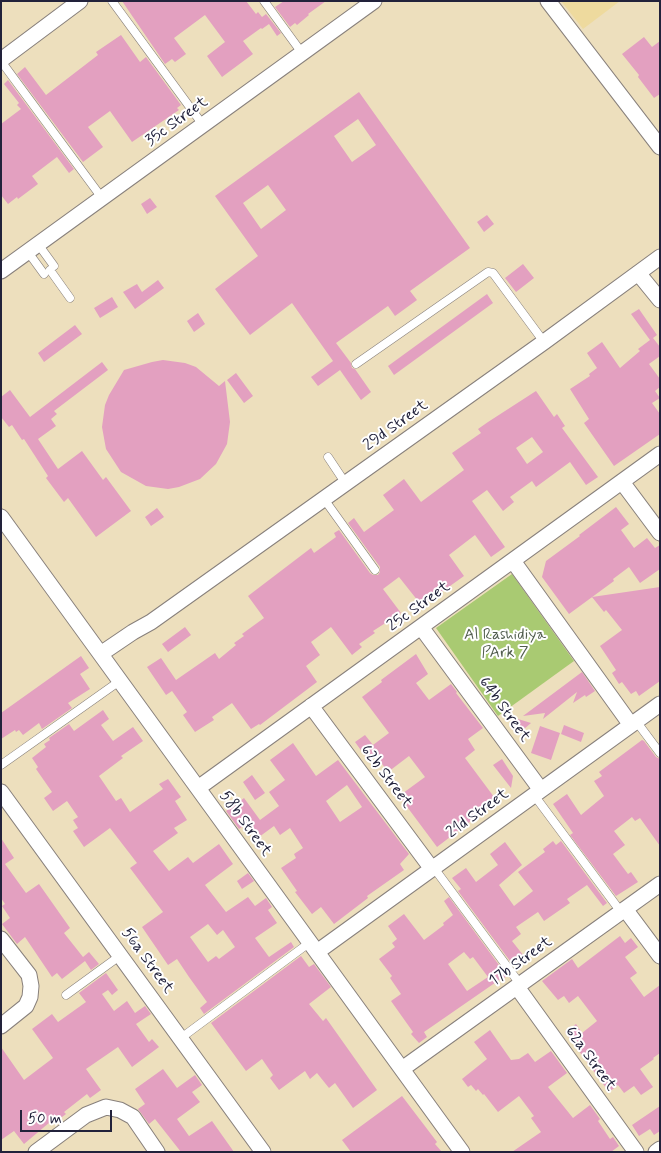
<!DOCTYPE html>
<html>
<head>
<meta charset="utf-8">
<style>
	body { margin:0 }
	#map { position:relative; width:661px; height:1153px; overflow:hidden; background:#eddfbd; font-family:Mynerve,sans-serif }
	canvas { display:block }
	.frame { position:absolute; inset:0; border:2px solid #22223b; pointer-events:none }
	.scale { position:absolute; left:20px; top:1110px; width:92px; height:22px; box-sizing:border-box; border:2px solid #22223b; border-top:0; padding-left:6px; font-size:15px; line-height:18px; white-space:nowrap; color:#22223b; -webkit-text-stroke:4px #fff; paint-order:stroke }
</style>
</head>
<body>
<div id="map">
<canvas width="661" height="1153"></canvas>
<div class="frame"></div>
<div class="scale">50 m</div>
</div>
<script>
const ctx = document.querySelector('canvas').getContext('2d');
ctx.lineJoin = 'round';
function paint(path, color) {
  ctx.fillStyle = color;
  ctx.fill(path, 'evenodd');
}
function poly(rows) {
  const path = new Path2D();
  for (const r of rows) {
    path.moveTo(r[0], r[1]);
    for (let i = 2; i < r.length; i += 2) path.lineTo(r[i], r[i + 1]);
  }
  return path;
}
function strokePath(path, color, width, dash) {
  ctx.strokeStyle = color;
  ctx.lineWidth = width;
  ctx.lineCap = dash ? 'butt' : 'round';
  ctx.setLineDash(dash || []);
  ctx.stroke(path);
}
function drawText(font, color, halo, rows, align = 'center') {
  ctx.font = font + ' Mynerve,sans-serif';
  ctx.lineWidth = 4;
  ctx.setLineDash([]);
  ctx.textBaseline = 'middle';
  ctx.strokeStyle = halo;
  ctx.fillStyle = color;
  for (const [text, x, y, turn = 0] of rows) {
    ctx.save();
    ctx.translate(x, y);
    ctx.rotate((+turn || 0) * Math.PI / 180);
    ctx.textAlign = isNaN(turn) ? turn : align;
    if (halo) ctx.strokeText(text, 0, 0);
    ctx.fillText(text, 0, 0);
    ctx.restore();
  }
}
const green = poly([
	[512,574,574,661,498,716,436,628]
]);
const sand = poly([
	[561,1,620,1,583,29]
]);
const building = poly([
	[122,1,246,1,256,14,258,12,262,17,266,14,281,33,277,36,269,24,262,29,261,28,243,41,253,54,222,77,207,56,225,42,205,15,174,38,186,54,175,62,172,59,165,64],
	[284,1,326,1,308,14,309,15,297,25,295,23,290,27,275,7],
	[121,35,140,62,146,57,181,105,177,108,179,110,132,142,110,111,88,127,103,147,83,162,17,74,25,67,46,95,98,55,96,52],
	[644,37,652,47,660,41,660,94,654,98,638,77,639,75,622,54],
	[8,80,74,169,69,173,57,157,32,176,38,184,18,199,17,197,8,204,1,195,1,124,21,109,17,105,19,103,4,84],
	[359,92,470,248,410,291,417,300,395,316,388,306,336,343,351,363,352,368,355,369,371,392,361,400,340,370,318,386,311,377,333,361,292,303,250,335,215,289,258,256,215,196],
	[358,119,376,145,352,162,334,136],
	[268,185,286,210,261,229,243,203],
	[150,198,157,207,147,214,141,204],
	[487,215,494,224,484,232,477,222],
	[523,264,534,278,516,292,505,278],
	[158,280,164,288,135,309,123,292,137,284,142,292],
	[487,294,493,303,394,375,388,366],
	[112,297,118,307,100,318,94,308],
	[639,309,657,335,653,338,660,347,660,356,649,364,660,379,660,387,655,391,660,398,652,403,660,414,660,434,614,466,584,423,589,419,570,389,590,376,589,374,597,368,587,353,602,342,620,368,640,351,638,349,650,340,631,314],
	[198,313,205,324,194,332,187,321],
	[75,325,82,334,44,362,38,353],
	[163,360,185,363,196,367,219,386,225,381,230,422,227,444,216,464,200,479,179,487,168,489,146,486,121,472,106,449,102,427,105,405,109,395,124,370,152,362],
	[102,362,108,370,54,411,57,414,51,419,56,426,38,439,58,469,82,451,103,480,106,477,131,511,96,537,68,498,64,502,46,478,48,476,24,439,22,440,12,425,9,427,1,417,1,397,10,390,30,417],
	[236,373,253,396,244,403,227,380],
	[536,391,554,417,557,414,565,426,562,428,598,477,586,485,570,462,536,487,532,481,510,497,514,502,503,511,487,490,472,501,505,547,491,557,475,535,449,555,464,576,422,606,399,577,383,589,401,613,373,631,375,633,359,644,362,647,352,655,331,627,311,642,320,655,306,666,317,682,260,725,259,724,251,729,232,703,212,717,214,720,195,732,183,715,187,712,172,691,166,695,147,667,161,658,176,680,215,653,219,659,236,645,234,643,244,636,242,634,264,618,248,596,311,548,314,553,336,537,334,533,339,530,370,573,373,575,378,575,380,572,380,567,348,523,354,518,364,532,394,510,383,495,404,479,421,502,464,470,452,453,481,433,478,429,488,422],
	[532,437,543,452,527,464,516,448],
	[616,507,629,524,621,530,634,548,647,538,655,548,660,545,660,569,640,583,629,567,613,579,614,581,569,614,542,577,546,561,580,536,579,535],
	[157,508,164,517,151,526,145,517],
	[660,587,660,681,639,696,636,691,631,694,622,682,619,684,612,673,616,670,600,646,622,630,606,610,604,612,592,597],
	[185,627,191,635,168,652,162,644],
	[416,654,428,674,416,683,429,700,451,684,457,692,456,693,483,728,468,739,475,750,465,758,497,801,437,847,399,796,425,777,409,756,388,772,375,754,368,760,355,742,365,735,373,745,389,733,362,697,382,682,381,680],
	[81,656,89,668,80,674,90,689,68,703,72,708,42,729,39,723,23,735,19,730,16,732,15,730,1,739,1,713],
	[582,672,595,691,586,697,585,695,573,703,577,692,543,719,545,713,523,716],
	[103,710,109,719,101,725,113,741,133,727,143,741,121,756,123,758,99,776,116,801,121,798,130,812,163,789,159,784,168,779,181,797,175,801,187,820,174,828,178,833,153,851,169,871,188,857,193,863,219,844,233,864,205,885,226,912,248,897,255,906,266,898,272,907,268,910,277,923,255,938,269,957,291,942,294,947,204,1014,200,1008,207,1002,189,977,177,959,168,965,142,927,163,912,130,868,137,863,110,828,84,847,73,831,78,828,73,820,78,817,67,801,53,811,44,798,52,792,36,769,38,767,32,758,46,747,44,744,50,740,49,738,69,724,74,731],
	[208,924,217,935,223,930,235,947,219,959,216,956,208,962,190,937],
	[518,719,531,723,517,735,510,725],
	[564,725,584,733,581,742,561,734],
	[540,726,560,733,551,760,531,753],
	[642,740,644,741,656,757,660,759,660,846,640,818,635,821,632,817,614,831,625,845,613,854,628,874,631,872,638,882,616,896,570,835,573,833,553,804,567,794,581,815,604,796,594,781,602,776,599,772],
	[293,743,316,776,338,760,409,854,400,864,404,870,367,896,368,898,334,924,321,907,312,914,295,892,297,891,281,868,296,858,294,854,303,848,290,828,280,835,274,826,259,837,255,831,252,833,246,824,239,829,226,811,244,798,260,820,279,806,269,792,285,780,270,760],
	[347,785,362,807,340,822,326,801],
	[502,759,513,776,511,788,493,765],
	[252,775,265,793,255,800,243,782],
	[1,838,14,858,5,864,26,893,39,884,70,928,64,933,83,957,89,952,99,964,91,970,85,961,62,979,57,973,52,977,25,937,17,944,2,924,10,918,2,906,5,904,1,898],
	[553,841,556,845,561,841,607,903,603,906,587,885,567,899,570,903,544,921,538,912,516,927,521,934,512,941,527,960,516,969,458,891,461,889,452,878,466,868,476,882,498,865,490,854,505,842,522,865,499,885,514,906,533,891,518,872,545,852,543,849],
	[248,873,254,881,242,889,237,881],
	[449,897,507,976,503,979,502,978,424,1032,427,1037,419,1043,411,1034,413,1032,391,1001,401,994,390,978,392,976,379,959,395,947,392,943,397,939,388,926,404,914,424,940,444,925,443,923,453,915,444,901],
	[464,952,470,959,473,957,488,977,467,991,448,964],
	[620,936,625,943,631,938,638,947,625,957,637,973,630,978,644,997,660,985,660,1053,653,1058,654,1059,640,1069,653,1087,641,1095,634,1086,624,1093,618,1085,609,1092,565,1032,576,1024,582,1033,597,1021,578,996,569,1003,564,996,558,1000,542,981,572,959,578,968],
	[301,956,309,967,314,964,331,987,309,1004,323,1021,326,1018,377,1090,353,1108,335,1083,329,1088,317,1073,310,1079,305,1071,279,1090,270,1078,273,1075,262,1059,246,1071,211,1023],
	[106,973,118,990,112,995,108,990,102,994,114,1011,127,1001,135,1013,145,1006,151,1014,136,1024,149,1042,152,1039,159,1047,132,1067,118,1047,86,1069,101,1090,90,1098,87,1094,64,1112,66,1114,58,1120,56,1117,24,1144,14,1131,1,1140,1,1047,24,1080,53,1058,32,1029,52,1014,58,1022,86,1002,79,993],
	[490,1030,511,1060,519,1059,528,1053,535,1062,551,1051,567,1073,548,1087,573,1118,590,1105,600,1119,598,1121,610,1139,613,1137,619,1146,611,1152,512,1152,541,1132,531,1118,534,1116,519,1096,498,1112,484,1094,483,1095,478,1089,476,1091,471,1085,468,1087,462,1079,487,1059,474,1042],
	[163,1069,177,1088,195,1075,202,1085,192,1092,200,1102,177,1119,189,1136,212,1121,234,1152,181,1152,155,1119,149,1124,138,1109,145,1104,135,1089],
	[402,1096,437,1142,435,1144,442,1152,351,1152,342,1140],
	[660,1106,660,1131,654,1135,650,1129,639,1136,632,1125]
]);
const lane = poly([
	[112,1,203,125],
	[264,1,302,53],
	[1,61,102,198],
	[38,244,54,266],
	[28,252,44,274],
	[50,270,70,298],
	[356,364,488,272,493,273,544,342],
	[328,457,346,484],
	[324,499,375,570],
	[636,721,660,753],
	[1,765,121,680],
	[534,795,621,912],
	[434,868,520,984],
	[66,995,121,955],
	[181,1038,309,943]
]);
const street = poly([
	[548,1,660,147],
	[1,60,80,1],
	[1,271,374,1],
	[638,273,660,300],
	[622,482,660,533],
	[1,517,462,1152],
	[513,561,631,725],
	[421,627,541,790],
	[102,653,133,632,151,622,544,342,660,257],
	[311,706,432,869],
	[198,788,660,454],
	[1,792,263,1152],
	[625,909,660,956],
	[1,939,29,975,31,986,30,997,26,1006,1,1026],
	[317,952,660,704],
	[517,987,636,1152],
	[402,1069,660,884],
	[36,1152,86,1115,106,1107,120,1110,133,1117,157,1152],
	[656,1152,660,1149]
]);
const streetNames = [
	["35c Street",177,122,-36],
	["29d Street",396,426,-36],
	["25c Street",419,607,-36],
	["64b Street",504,710,54],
	["62b Street",386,777,53],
	["21d Street",478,814,-36],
	["58b Street",245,824,54],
	["56a Street",147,961,54],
	["17b Street",521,962,-36],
	["62a Street",590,1059,54]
];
const parkNames = [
	["Al Rashidiya",505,636],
	["PArk 7",505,654]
];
paint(green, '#a9ca72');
paint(sand, '#eeda9e');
paint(building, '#e3a0c0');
strokePath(lane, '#88807c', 9);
strokePath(street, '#88807c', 17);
strokePath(lane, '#fff', 8);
strokePath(street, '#fff', 15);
drawText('16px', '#22223b', '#fff', streetNames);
drawText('16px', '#515d4e', '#fff', parkNames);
</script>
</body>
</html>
